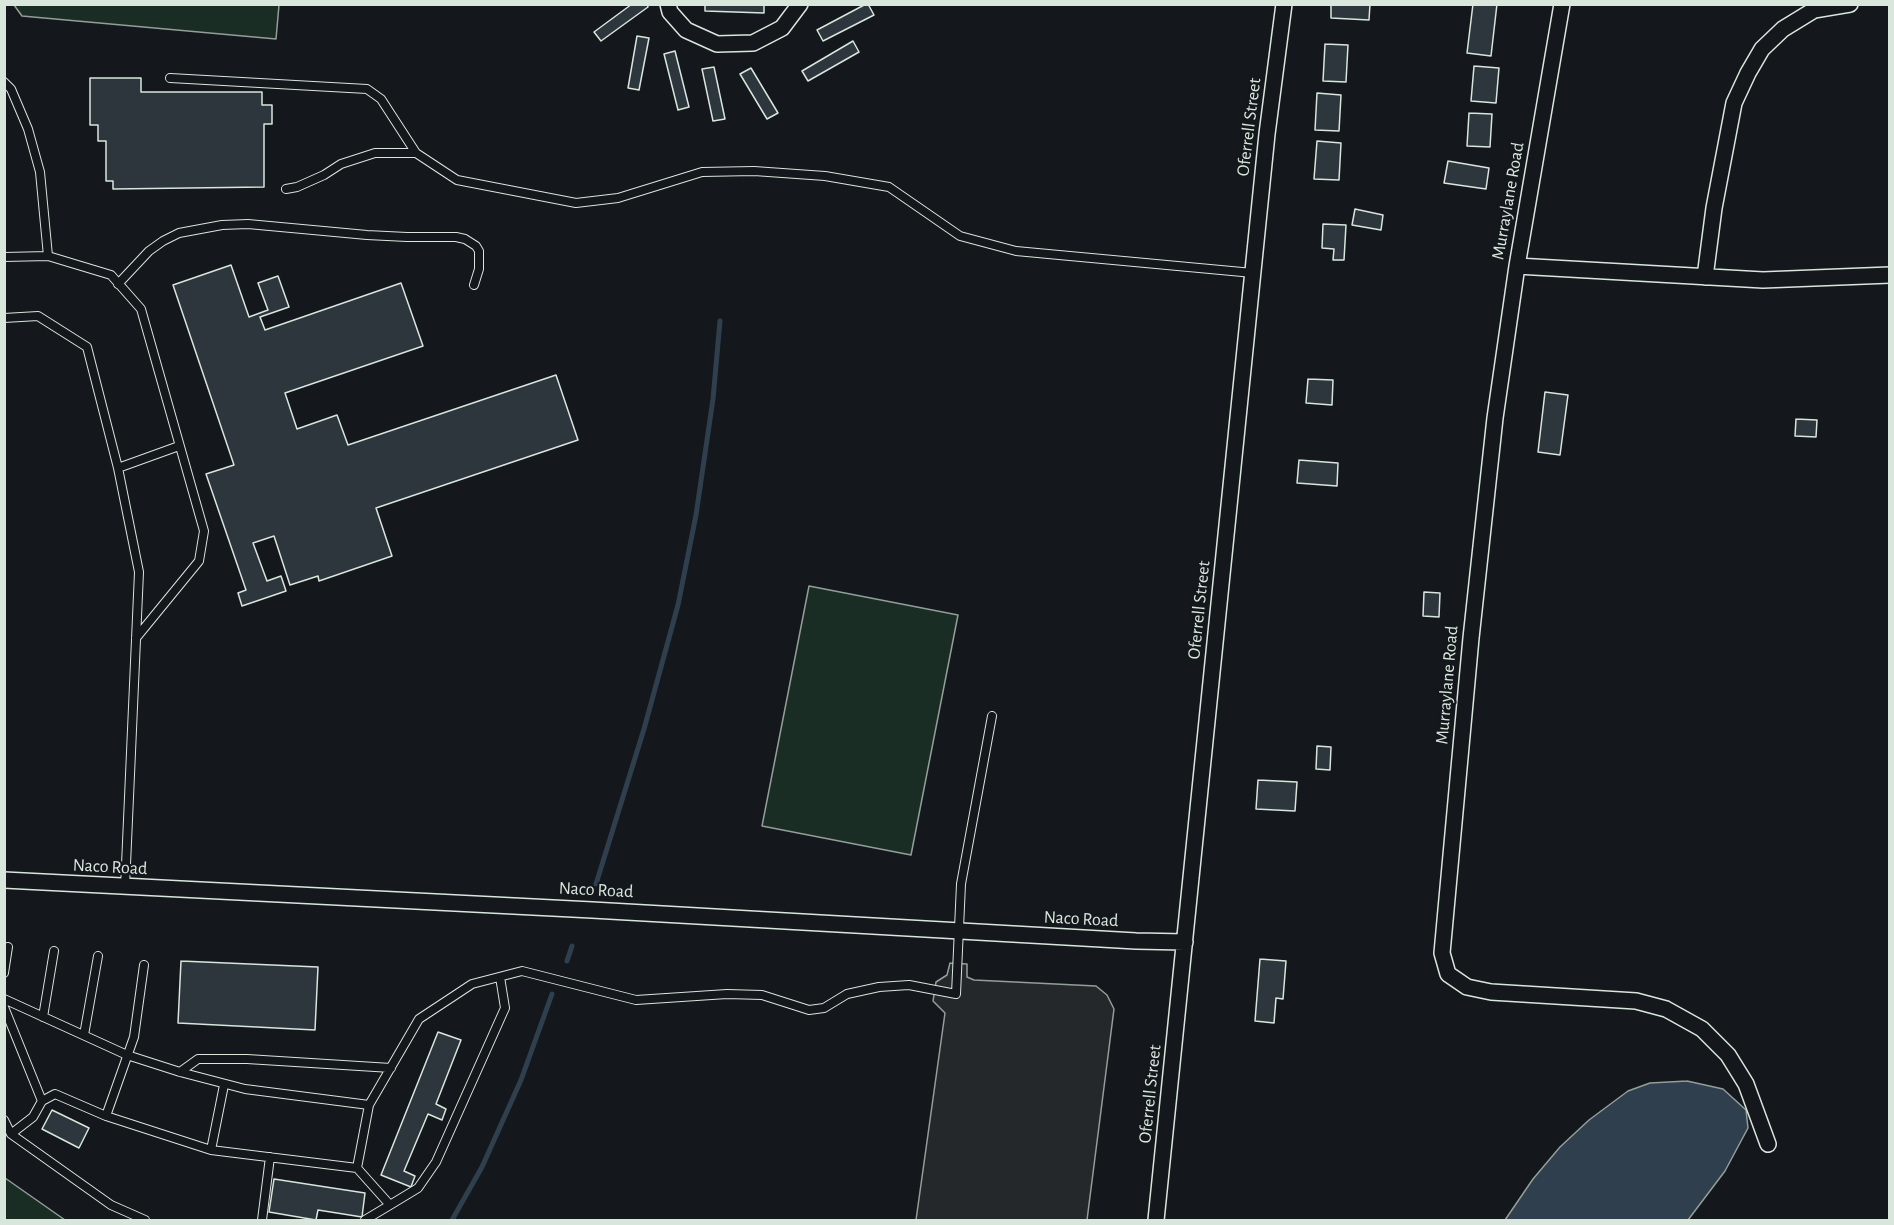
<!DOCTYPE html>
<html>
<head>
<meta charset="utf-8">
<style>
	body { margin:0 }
	#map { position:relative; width:1894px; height:1225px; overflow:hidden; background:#14181c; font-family:"Alegreya Sans",sans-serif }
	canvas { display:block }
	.frame { position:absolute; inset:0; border:6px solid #d8e6dc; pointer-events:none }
</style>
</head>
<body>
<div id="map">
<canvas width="1894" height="1225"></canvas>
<div class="frame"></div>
</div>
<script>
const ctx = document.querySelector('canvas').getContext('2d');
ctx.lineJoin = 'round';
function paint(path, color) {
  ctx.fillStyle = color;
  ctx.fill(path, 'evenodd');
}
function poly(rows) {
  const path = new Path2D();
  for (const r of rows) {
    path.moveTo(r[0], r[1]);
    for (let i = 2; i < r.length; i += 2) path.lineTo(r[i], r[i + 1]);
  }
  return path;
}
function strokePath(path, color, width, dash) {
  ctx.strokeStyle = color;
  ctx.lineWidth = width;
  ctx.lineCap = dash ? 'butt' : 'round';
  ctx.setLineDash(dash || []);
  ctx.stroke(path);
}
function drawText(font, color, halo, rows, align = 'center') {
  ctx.font = font + ' "Alegreya Sans",sans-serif';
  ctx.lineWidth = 4.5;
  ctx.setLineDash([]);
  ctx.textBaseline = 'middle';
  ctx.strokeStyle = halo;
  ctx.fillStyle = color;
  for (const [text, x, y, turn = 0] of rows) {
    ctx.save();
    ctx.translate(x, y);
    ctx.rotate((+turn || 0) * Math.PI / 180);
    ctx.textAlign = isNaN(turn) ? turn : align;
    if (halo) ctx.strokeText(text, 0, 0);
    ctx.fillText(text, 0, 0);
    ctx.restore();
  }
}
const green = poly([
	[14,5,279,5,276,39,22,16,14,5],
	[809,586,958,615,911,855,762,826,809,586],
	[5,1178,65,1220,5,1220,5,1178]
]);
const parking = poly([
	[950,963,967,964,967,977,974,980,1096,986,1107,995,1114,1009,1087,1220,916,1220,945,1013,933,1001,936,982,947,975,950,963]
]);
const water = poly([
	[1687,1081,1723,1089,1746,1110,1748,1128,1725,1171,1688,1220,1505,1220,1533,1179,1560,1147,1589,1120,1628,1091,1650,1083,1687,1081]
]);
const stream = poly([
	[596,884,644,729,678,605,696,515,713,399,720,321],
	[567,961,572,946],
	[452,1220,482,1167,521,1080,552,994]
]);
const building = poly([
	[632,4,647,4,648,7,601,41,594,32,632,4],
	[705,4,764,4,764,13,705,11,705,4],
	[866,4,868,4,874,15,823,41,817,30,866,4],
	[1331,4,1370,4,1369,20,1331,18,1331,4],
	[1473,4,1497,4,1491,56,1467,53,1473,4],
	[637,36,649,38,639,90,628,88,637,36],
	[853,41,859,52,808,81,802,71,853,41],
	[1325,44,1348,45,1346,82,1323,81,1325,44],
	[675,51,689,107,678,110,664,54,675,51],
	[1474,66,1499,68,1496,103,1471,101,1474,66],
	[714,67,725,119,713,121,702,69,714,67],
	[751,68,778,113,767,119,740,74,751,68],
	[90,78,141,78,141,92,262,92,262,105,272,105,272,124,264,124,264,187,113,189,113,181,106,181,106,141,98,141,98,125,90,125,90,78],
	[1317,93,1341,95,1339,131,1315,130,1317,93],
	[1469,113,1492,114,1490,147,1467,146,1469,113],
	[1317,141,1341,143,1339,180,1314,179,1317,141],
	[1448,161,1489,168,1486,189,1444,183,1448,161],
	[1355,209,1383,215,1381,230,1352,225,1355,209],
	[1323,224,1346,225,1344,260,1333,260,1334,249,1322,248,1323,224],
	[231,265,249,317,268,310,258,283,278,276,289,307,260,317,265,330,401,283,423,346,285,393,297,429,337,415,348,445,556,375,578,440,376,508,392,556,319,581,318,576,290,585,274,536,253,543,267,581,281,576,286,591,242,606,238,593,246,590,206,474,234,465,173,285,231,265],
	[1308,379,1333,380,1332,405,1306,403,1308,379],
	[1545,392,1568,395,1560,455,1538,452,1545,392],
	[1796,419,1817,420,1816,437,1795,436,1796,419],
	[1299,460,1338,463,1337,486,1297,483,1299,460],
	[1424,592,1440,593,1439,617,1423,616,1424,592],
	[1317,746,1331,747,1330,770,1316,769,1317,746],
	[1258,780,1297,782,1295,811,1256,809,1258,780],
	[1260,959,1286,961,1283,999,1276,998,1274,1023,1255,1021,1260,959],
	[181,961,318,967,315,1030,178,1023,181,961],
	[438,1032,461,1040,436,1104,446,1109,442,1120,428,1114,404,1171,415,1176,411,1187,381,1175,438,1032],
	[52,1110,89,1128,79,1148,42,1129,52,1110],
	[274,1179,365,1193,362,1217,318,1210,316,1220,269,1212,274,1179]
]);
const lane = poly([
	[170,78,367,89,381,99,416,153,457,180,576,203,618,198,702,172,754,171,825,176,889,187,960,236,1016,251,1253,273],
	[4,82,11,89,28,129,40,172,48,256],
	[286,189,297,187,324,175,341,164,375,153,416,153],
	[4,257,48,256,111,275,141,309,204,531,199,561,136,638],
	[118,284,149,251,163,241,179,233,222,225,248,224,367,235,407,237,456,237,465,239,476,246,479,251,479,269,474,285],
	[4,318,38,316,87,347,118,468,139,572,125,887],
	[118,468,179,446],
	[144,965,134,1037,106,1116,211,1150,357,1168,369,1105],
	[4,973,8,947],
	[4,999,127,1055,180,1072,245,1089,369,1105,419,1019,472,984,522,971,636,1000,727,994,762,995,809,1010,824,1008,847,994,879,987,909,985,956,994,961,884,992,716],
	[4,1007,42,1101,55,1094,106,1116],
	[43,1017,54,951],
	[84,1035,98,956],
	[180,1072,198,1059,247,1059,391,1068],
	[4,1120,11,1134,111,1205,145,1220],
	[11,1134,33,1117,42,1101],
	[211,1150,224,1085],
	[357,1168,390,1205,365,1220],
	[390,1205,418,1188,436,1162,505,1008,500,977],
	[262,1220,270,1157]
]);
const street = poly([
	[668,4,670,12,686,30,717,44,753,43,782,28,800,4],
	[1562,4,1517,266,1495,418,1471,638,1442,953,1448,974,1467,987,1491,992,1636,1001,1666,1009,1702,1029,1728,1055,1746,1084,1768,1144],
	[1517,266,1763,280,1890,275],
	[1705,277,1714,208,1734,103,1748,73,1762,49,1783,29,1814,10,1850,4],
	[4,880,592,910,1136,941,1185,942],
	[1156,1220,1267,134,1284,4]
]);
const streetNames = [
	["Oferrell Street",1249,127,-83],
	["Murraylane Road",1508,201,-80],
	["Oferrell Street",1199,610,-84],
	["Murraylane Road",1447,685,-85],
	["Naco Road",110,867,3],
	["Naco Road",596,890,3],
	["Naco Road",1081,919,3],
	["Oferrell Street",1150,1094,-84]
];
paint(green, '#1a2d24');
strokePath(green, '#939e99', 1.5);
paint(parking, '#24282b');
strokePath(parking, '#939e99', 1.5);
paint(water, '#2f3f4d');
strokePath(water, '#939e99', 1.5);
strokePath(stream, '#2f3f4d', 5);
paint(building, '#2c363c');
strokePath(building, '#d8e6dc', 1.5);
strokePath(lane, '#d8e6dc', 10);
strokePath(street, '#d8e6dc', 18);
strokePath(lane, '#14181c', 8);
strokePath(street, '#14181c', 15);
drawText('18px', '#d8e6dc', '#14181c', streetNames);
</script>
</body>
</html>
